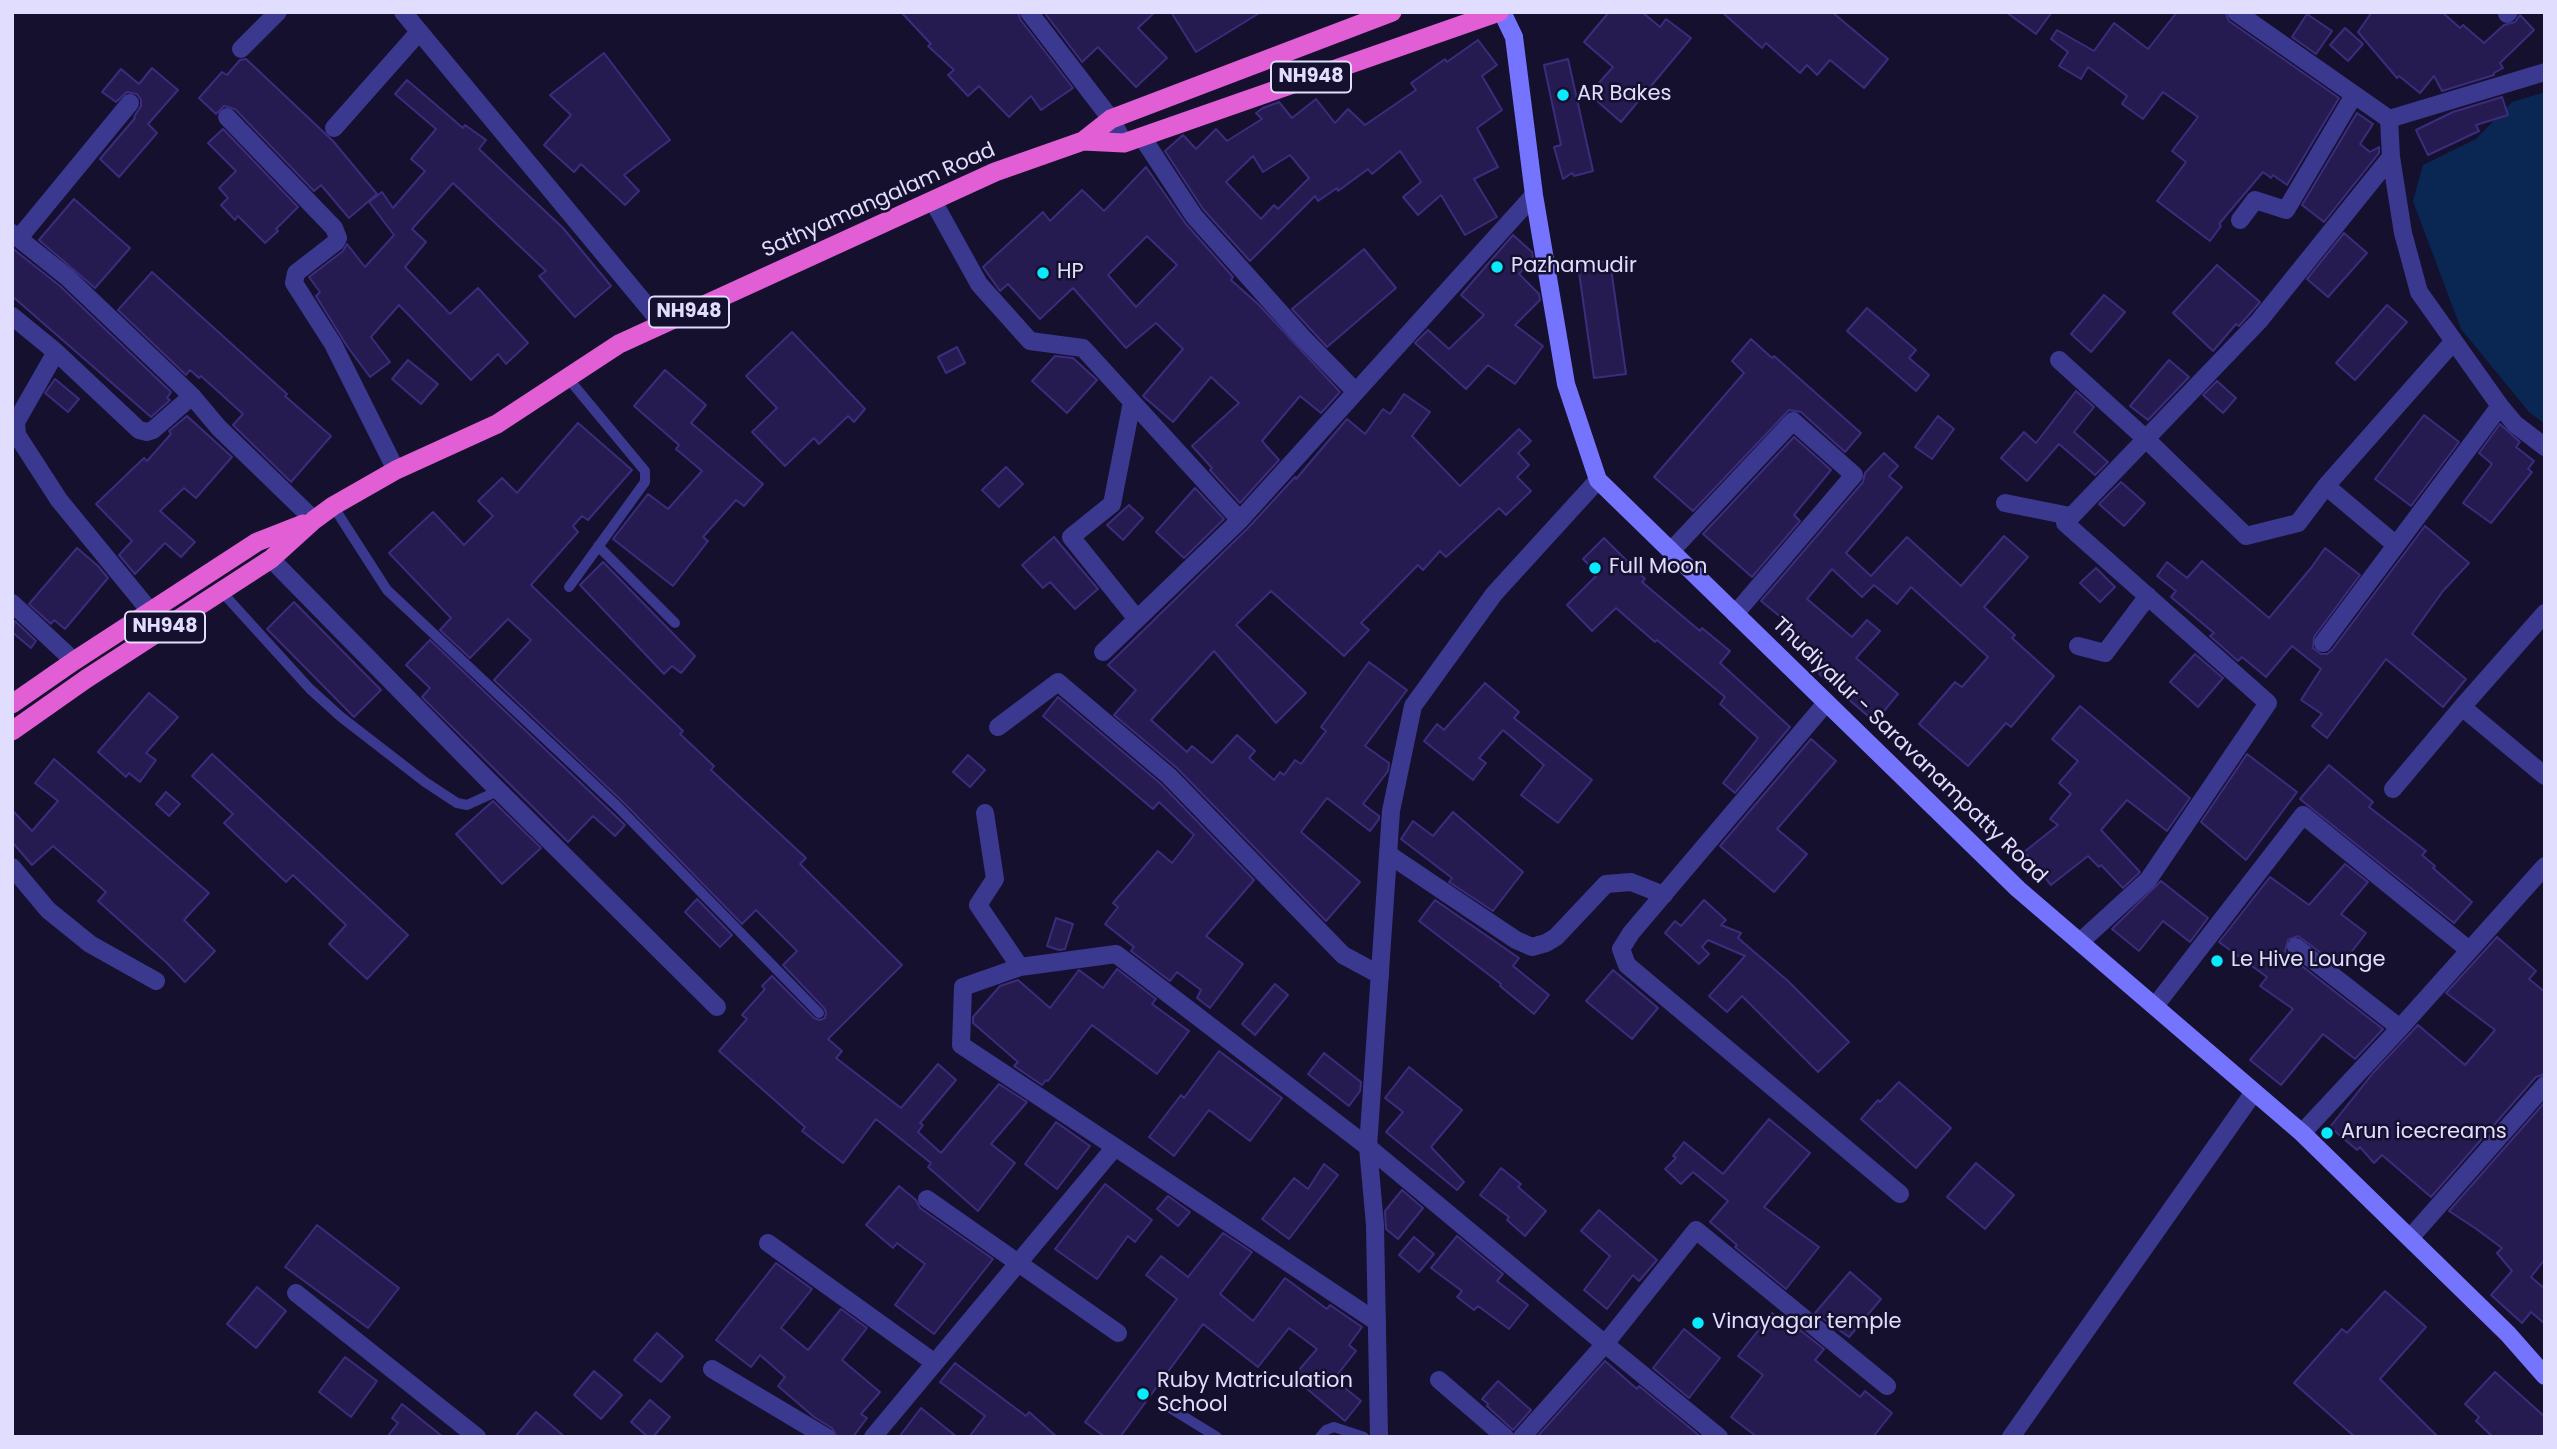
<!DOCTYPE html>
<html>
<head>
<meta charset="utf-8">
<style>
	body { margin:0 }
	#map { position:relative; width:2557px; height:1449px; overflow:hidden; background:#15102e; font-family:Poppins,sans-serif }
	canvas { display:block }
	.frame { position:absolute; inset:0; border:14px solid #e1ddff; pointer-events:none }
</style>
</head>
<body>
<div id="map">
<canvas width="2557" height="1449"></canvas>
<div class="frame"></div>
</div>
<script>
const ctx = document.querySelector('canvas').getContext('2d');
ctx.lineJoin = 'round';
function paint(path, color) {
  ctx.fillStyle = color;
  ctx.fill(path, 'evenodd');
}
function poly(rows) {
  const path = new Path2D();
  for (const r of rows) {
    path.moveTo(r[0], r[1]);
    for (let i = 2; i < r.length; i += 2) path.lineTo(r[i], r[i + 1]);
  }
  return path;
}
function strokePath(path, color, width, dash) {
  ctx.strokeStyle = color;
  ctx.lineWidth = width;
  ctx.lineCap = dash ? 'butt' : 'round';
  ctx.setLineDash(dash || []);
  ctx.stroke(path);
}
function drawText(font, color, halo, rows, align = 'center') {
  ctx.font = font + ' Poppins,sans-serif';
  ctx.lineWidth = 5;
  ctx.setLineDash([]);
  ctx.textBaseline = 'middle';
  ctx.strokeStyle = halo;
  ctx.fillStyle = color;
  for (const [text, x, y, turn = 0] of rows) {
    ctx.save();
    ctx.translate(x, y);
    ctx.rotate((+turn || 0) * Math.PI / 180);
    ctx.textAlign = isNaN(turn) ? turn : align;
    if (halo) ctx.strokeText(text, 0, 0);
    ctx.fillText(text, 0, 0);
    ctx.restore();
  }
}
const water = poly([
	[2545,92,2545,424,2529,412,2461,329,2413,201,2423,165,2476,139,2512,102]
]);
const building = poly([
	[901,12,1018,12,1020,19,1073,88,1041,110,1031,96,1009,117,979,86,968,96,948,75,954,70,928,46,931,44,901,12],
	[1044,12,1155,12,1138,28,1167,58,1136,87,1098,47,1082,62,1044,12],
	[1171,12,1261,12,1196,52,1171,12],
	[1609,12,1642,12,1660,27,1666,19,1691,38,1621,122,1589,94,1613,67,1584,42,1609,12],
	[1722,12,1832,12,1888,59,1864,88,1830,60,1817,75,1807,65,1800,73,1766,43,1762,48,1722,12],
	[2006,12,2052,12,2036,34,2006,12],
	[2177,12,2225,12,2229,21,2339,98,2287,185,2273,175,2271,178,2263,172,2219,224,2221,226,2210,241,2157,201,2186,162,2172,151,2198,117,2163,92,2143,119,2122,104,2127,96,2088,67,2081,79,2059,66,2068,52,2051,39,2057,30,2094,51,2114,23,2148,49,2177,12],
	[2372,12,2442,12,2460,28,2463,25,2484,43,2504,25,2515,22,2520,15,2534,30,2500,63,2503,68,2494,73,2494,75,2442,91,2434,76,2420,93,2399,76,2397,78,2358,32,2372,12],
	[2307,14,2332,31,2316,54,2292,37,2307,14],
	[2345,28,2363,44,2348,61,2330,45,2345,28],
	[1478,40,1497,65,1482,76,1502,110,1477,128,1498,167,1474,179,1497,217,1465,235,1441,195,1418,215,1403,197,1421,182,1400,151,1372,174,1368,169,1338,191,1337,188,1318,201,1315,196,1250,261,1203,209,1165,151,1183,135,1196,149,1216,129,1227,141,1262,119,1256,113,1263,108,1279,102,1292,118,1316,99,1335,123,1348,109,1365,125,1416,90,1411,83,1445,59,1447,62,1478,40],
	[1290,155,1309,178,1278,209,1274,205,1261,219,1226,182,1253,156,1263,172,1290,155],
	[604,53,670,140,624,175,639,191,625,205,581,164,574,172,544,145,571,115,550,95,604,53],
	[246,59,333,141,377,194,349,218,321,185,314,191,235,109,224,106,216,114,199,98,222,72,227,75,240,60,246,59],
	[1568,59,1593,171,1574,176,1572,173,1563,179,1554,147,1561,145,1544,65,1568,59],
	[152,68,178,90,148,124,157,133,119,177,100,159,135,118,134,117,141,106,141,100,137,94,127,92,116,102,102,92,121,69,139,84,152,68],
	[407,80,463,128,465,125,486,140,479,149,563,228,611,286,575,317,539,276,546,271,453,183,412,229,426,242,405,267,450,314,478,288,528,343,506,364,498,354,471,380,399,305,371,337,390,362,370,377,347,346,316,296,320,292,309,277,343,251,347,244,365,267,394,235,369,202,382,192,393,208,425,171,411,159,436,129,395,94,407,80],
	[2502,97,2508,115,2476,125,2479,131,2428,155,2416,130,2453,112,2502,97],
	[2357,113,2373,124,2360,144,2370,152,2379,147,2379,153,2324,222,2302,205,2357,113],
	[223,129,298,207,276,229,278,231,265,243,238,216,235,220,221,205,228,198,219,188,236,171,208,143,223,129],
	[1146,167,1186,224,1233,277,1231,280,1258,304,1340,392,1321,413,1300,396,1262,441,1279,460,1240,503,1210,470,1212,468,1192,446,1239,403,1211,377,1173,422,1143,396,1183,349,1156,323,1126,348,1073,288,1040,319,1008,284,1000,291,983,267,1043,212,1050,221,1082,190,1104,211,1146,167],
	[1147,236,1177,265,1136,307,1108,275,1147,236],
	[74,199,130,248,95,288,39,240,74,199],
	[2344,233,2367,253,2328,297,2307,279,2344,233],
	[1513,235,1532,252,1533,257,1519,274,1539,294,1540,300,1515,325,1543,346,1515,384,1488,365,1466,389,1415,343,1428,330,1449,349,1484,315,1461,295,1513,235],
	[12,248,60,286,171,392,167,398,170,400,151,417,12,296,12,248],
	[1364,249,1396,288,1327,347,1292,309,1364,249],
	[1610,261,1626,374,1594,378,1578,265,1610,261],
	[2217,265,2260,302,2239,326,2236,324,2213,351,2173,313,2217,265],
	[152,272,287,394,285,396,331,436,291,482,233,425,243,414,201,376,199,378,190,370,186,375,118,310,152,272],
	[2104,295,2125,312,2091,352,2071,334,2104,295],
	[2387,305,2407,322,2355,380,2336,363,2387,305],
	[1867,308,1916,350,1909,358,1929,375,1916,391,1847,331,1867,308],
	[792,332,865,409,854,422,848,416,819,444,814,438,785,466,752,432,777,408,746,376,792,332],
	[1751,339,1772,358,1774,356,1861,433,1845,452,1801,412,1789,410,1693,511,1654,477,1744,373,1732,361,1751,339],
	[957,347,965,363,946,373,938,357,957,347],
	[1055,356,1073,358,1097,380,1067,413,1032,381,1055,356],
	[408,360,438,384,421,404,392,379,408,360],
	[2169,360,2189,377,2148,420,2130,406,2169,360],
	[665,370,706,405,691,423,763,484,744,506,736,500,703,537,708,541,673,586,613,539,648,494,668,509,702,471,676,449,679,445,634,406,665,370],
	[55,379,79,399,68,412,45,393,55,379],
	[2217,381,2236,398,2223,413,2203,395,2217,381],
	[2076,391,2094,407,2074,432,2108,462,2095,475,2059,444,2027,481,2001,458,2024,432,2036,443,2076,391],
	[1404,394,1430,412,1412,436,1460,486,1519,429,1531,441,1518,453,1529,465,1517,477,1531,491,1506,515,1499,508,1446,557,1440,551,1423,570,1418,565,1361,623,1369,630,1344,656,1271,591,1236,625,1306,693,1276,723,1214,651,1151,720,1187,752,1192,746,1212,763,1237,735,1255,751,1249,758,1274,780,1280,772,1284,775,1295,760,1301,764,1326,731,1321,727,1369,662,1407,690,1365,746,1389,763,1388,771,1363,804,1379,816,1379,819,1370,831,1327,798,1301,832,1360,882,1326,921,1177,768,1114,715,1136,690,1108,665,1248,528,1295,477,1296,479,1347,419,1365,434,1383,409,1390,414,1404,394],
	[2424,415,2459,442,2411,506,2375,479,2424,415],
	[187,416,232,457,196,498,184,488,160,511,195,542,181,557,165,543,135,574,119,555,132,541,96,504,144,458,147,461,171,434,169,431,187,416],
	[1938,416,1954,429,1932,459,1915,447,1938,416],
	[578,423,632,470,588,520,582,516,573,526,578,532,531,585,683,731,680,734,714,766,711,770,806,858,800,864,902,965,828,1039,842,1051,836,1058,901,1108,938,1064,956,1080,920,1123,923,1125,918,1132,941,1153,999,1084,1027,1102,991,1144,1015,1163,978,1211,928,1167,931,1163,876,1119,843,1163,802,1131,805,1127,719,1051,747,1019,742,1015,765,989,762,986,772,976,814,1018,820,1020,825,1018,826,1012,824,1008,783,965,797,951,756,910,742,924,623,802,494,680,531,640,508,619,470,658,440,630,451,618,389,553,433,512,464,545,493,516,478,501,502,478,517,493,578,423],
	[2500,424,2520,442,2516,447,2534,461,2528,469,2532,472,2491,523,2463,503,2492,464,2479,453,2500,424],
	[1794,437,1831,470,1794,515,1800,521,1752,577,1703,534,1794,437],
	[1884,453,1898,466,1889,476,1902,487,1846,553,1871,576,1907,537,1961,586,2004,536,2028,557,1984,607,2015,635,2012,638,2054,676,2011,727,2006,723,1968,766,1919,724,1955,682,1962,687,1988,657,1911,587,1897,604,1874,585,1862,597,1832,569,1807,599,1852,637,1867,620,1880,631,1856,658,1898,694,1875,722,1819,674,1825,668,1782,630,1788,623,1761,601,1863,482,1865,473,1884,453],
	[1006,467,1023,484,999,507,982,490,1006,467],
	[2121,482,2145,503,2124,526,2099,504,2121,482],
	[1195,488,1224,519,1184,558,1156,532,1195,488],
	[1129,505,1143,518,1123,540,1107,525,1129,505],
	[2425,526,2469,563,2443,591,2412,634,2466,679,2443,707,2386,659,2327,738,2312,726,2322,714,2301,700,2321,669,2292,646,2266,677,2242,657,2238,661,2210,636,2214,633,2171,597,2176,591,2157,576,2167,562,2187,578,2202,561,2269,618,2311,568,2325,548,2360,575,2314,637,2313,648,2321,654,2327,654,2332,650,2425,526],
	[1054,537,1098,589,1075,609,1050,582,1043,588,1022,565,1054,537],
	[1604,538,1645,579,1642,582,1700,631,1702,628,1730,651,1720,663,1790,727,1735,793,1723,783,1758,738,1720,704,1725,697,1657,640,1655,642,1616,608,1592,631,1567,605,1598,574,1583,559,1604,538],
	[77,548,98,566,108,578,65,629,54,620,51,624,29,604,77,548],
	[603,562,695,656,681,673,672,666,664,674,580,585,603,562],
	[2096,568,2115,587,2100,602,2080,583,2096,568],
	[294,602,381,690,354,717,267,629,294,602],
	[15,621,36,641,31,648,12,632,15,621],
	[430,640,625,825,615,836,593,816,568,842,422,697,430,688,406,665,430,640],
	[2195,654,2223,678,2198,707,2170,682,2195,654],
	[1485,683,1519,712,1514,718,1592,780,1558,823,1521,795,1544,765,1503,730,1479,758,1486,763,1473,780,1424,741,1437,724,1444,730,1485,683],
	[149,693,178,717,146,753,156,760,140,782,129,773,126,777,98,752,149,693],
	[1058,697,1161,784,1254,880,1206,936,1243,964,1210,1008,1197,998,1201,990,1177,972,1170,981,1131,951,1134,947,1105,924,1118,907,1113,903,1158,851,1172,863,1194,835,1159,802,1153,809,1043,716,1058,697],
	[2080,706,2190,798,2167,831,2127,800,2101,830,2140,872,2123,888,2101,865,2099,867,2088,856,2051,885,2024,852,2058,825,2050,819,2071,794,2059,783,2078,761,2052,739,2080,706],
	[1811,739,1836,761,1777,829,1807,854,1774,892,1720,846,1811,739],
	[212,754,408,935,367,979,329,944,346,925,293,875,286,882,224,823,233,814,192,776,212,754],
	[2247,754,2297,792,2246,860,2201,822,2247,754],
	[968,755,985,770,970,787,953,772,968,755],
	[54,759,209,893,184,920,215,951,185,982,167,963,98,901,106,892,53,846,32,865,12,842,12,810,32,831,58,801,35,783,54,759],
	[2329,765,2373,802,2369,807,2426,851,2422,855,2435,866,2433,868,2472,902,2454,923,2300,799,2329,765],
	[166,792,180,804,169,816,156,804,166,792],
	[493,801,541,848,502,884,456,834,493,801],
	[1453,812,1523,872,1493,911,1449,882,1452,878,1401,839,1413,821,1433,836,1453,812],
	[2345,864,2368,882,2341,914,2366,933,2340,967,2298,936,2288,940,2285,951,2289,956,2383,1029,2355,1059,2323,1034,2281,1085,2250,1060,2293,1009,2260,986,2267,977,2219,942,2270,877,2309,905,2345,864],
	[2161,881,2208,918,2190,942,2163,921,2139,951,2112,929,2161,881],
	[697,899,732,935,720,947,685,912,697,899],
	[1435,900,1519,958,1513,966,1549,995,1534,1014,1500,986,1501,984,1419,921,1435,900],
	[1704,900,1726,920,1721,925,1741,933,1738,938,1788,981,1849,1042,1818,1072,1742,996,1727,1012,1709,996,1745,956,1708,940,1702,947,1709,954,1699,964,1665,933,1675,921,1681,926,1704,900],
	[1056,918,1073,924,1065,949,1059,950,1047,946,1056,918],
	[2497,937,2536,971,2529,979,2545,992,2545,1074,2536,1077,2431,1197,2382,1155,2374,1163,2360,1147,2357,1150,2330,1127,2373,1073,2418,1025,2465,1065,2495,1030,2446,993,2497,937],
	[1117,969,1156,999,1152,1004,1189,1031,1157,1074,1092,1025,1048,1081,1046,1080,1042,1085,1014,1066,1018,1062,973,1023,973,1017,1000,986,1018,980,1050,1008,1079,970,1103,988,1117,969],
	[1613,970,1658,1008,1632,1039,1586,1001,1613,970],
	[1275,984,1288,995,1255,1035,1242,1024,1275,984],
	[1219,1051,1282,1098,1250,1141,1209,1110,1174,1156,1149,1137,1181,1095,1184,1098,1219,1051],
	[1324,1053,1361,1082,1360,1091,1349,1106,1308,1074,1324,1053],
	[1409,1067,1462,1110,1431,1147,1464,1182,1457,1190,1386,1132,1403,1112,1385,1098,1409,1067],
	[1899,1082,1951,1128,1916,1168,1861,1119,1878,1100,1880,1102,1899,1082],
	[2545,1102,2545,1259,2531,1277,2545,1289,2545,1324,2531,1312,2522,1323,2491,1295,2512,1271,2497,1253,2502,1248,2475,1228,2449,1211,2545,1102],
	[1769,1119,1810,1153,1764,1207,1819,1247,1786,1289,1735,1247,1737,1245,1710,1222,1728,1201,1693,1172,1681,1184,1665,1169,1676,1158,1673,1156,1684,1142,1723,1174,1769,1119],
	[1056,1122,1090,1146,1057,1189,1025,1164,1056,1122],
	[1976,1163,2014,1195,1985,1229,1947,1197,1976,1163],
	[1324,1164,1338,1175,1289,1239,1262,1219,1294,1178,1308,1189,1324,1164],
	[1501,1168,1521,1184,1518,1187,1546,1211,1525,1236,1507,1220,1509,1217,1480,1195,1501,1168],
	[1105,1184,1152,1220,1135,1242,1128,1236,1097,1279,1055,1249,1105,1184],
	[899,1186,916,1200,920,1208,993,1259,934,1334,895,1305,925,1264,897,1243,893,1248,866,1225,899,1186],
	[1402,1190,1423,1208,1398,1239,1386,1229,1385,1211,1402,1190],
	[1168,1196,1190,1212,1178,1226,1157,1209,1168,1196],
	[1599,1210,1657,1260,1639,1281,1633,1275,1607,1309,1584,1290,1610,1256,1581,1231,1599,1210],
	[317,1225,399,1288,368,1328,285,1267,317,1225],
	[1223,1233,1252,1252,1220,1294,1253,1321,1285,1278,1327,1309,1330,1305,1362,1327,1349,1345,1356,1351,1334,1379,1361,1401,1345,1421,1293,1377,1317,1349,1289,1328,1258,1367,1203,1324,1120,1437,1105,1437,1085,1422,1177,1299,1146,1275,1161,1256,1188,1277,1223,1233],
	[1457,1236,1503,1274,1497,1281,1528,1305,1509,1329,1478,1306,1474,1310,1457,1297,1462,1291,1431,1268,1457,1236],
	[1414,1237,1434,1254,1419,1272,1399,1255,1414,1237],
	[776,1263,812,1289,781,1328,808,1350,841,1309,867,1328,842,1360,880,1392,861,1414,867,1418,853,1437,837,1437,832,1428,814,1417,778,1386,785,1377,760,1355,751,1367,716,1340,776,1263],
	[1850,1272,1881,1299,1849,1337,1815,1313,1850,1272],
	[257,1287,286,1311,256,1348,227,1324,257,1287],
	[2385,1291,2426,1327,2380,1379,2438,1437,2355,1437,2294,1383,2342,1329,2347,1333,2385,1291],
	[1772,1313,1798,1333,1800,1330,1824,1349,1815,1360,1860,1397,1865,1391,1892,1413,1873,1437,1757,1437,1731,1417,1763,1375,1738,1356,1772,1313],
	[1684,1329,1720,1358,1689,1398,1653,1368,1684,1329],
	[657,1333,683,1356,661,1382,634,1360,657,1333],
	[345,1357,377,1381,351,1417,319,1392,345,1357],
	[1605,1361,1637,1389,1639,1386,1701,1437,1537,1437,1605,1361],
	[955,1363,1026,1416,1029,1412,1057,1437,969,1437,985,1416,940,1382,955,1363],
	[594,1371,622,1395,601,1419,574,1395,594,1371],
	[2495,1372,2545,1417,2545,1437,2493,1437,2476,1421,2479,1417,2465,1404,2495,1372],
	[1498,1381,1531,1410,1513,1430,1487,1406,1488,1404,1482,1399,1498,1381],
	[650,1400,670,1417,653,1437,648,1437,631,1422,650,1400],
	[402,1404,443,1437,387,1437,398,1423,392,1418,402,1404],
	[921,1408,957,1437,899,1437,921,1408],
	[536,1412,565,1437,515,1437,536,1412]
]);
const service = poly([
	[567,377,645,471,645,482,569,587],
	[333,506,387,590,618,807,819,1013],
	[598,546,675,623],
	[221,591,310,689,341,717,425,782,457,803,467,805,498,791],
	[1170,1408,1217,1437],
	[1320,1437,1326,1430,1334,1427,1364,1437]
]);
const minor = poly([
	[403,12,662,324],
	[1029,12,1111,119,1124,143],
	[2236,12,2389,119,2391,157,2403,233,2419,292,2500,406,2515,424,2545,447],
	[2507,14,2509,12],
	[241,49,278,12],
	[227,117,334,228,338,238,336,242,296,273,294,283,333,344,396,470],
	[2389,119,2545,72],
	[334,128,419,32],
	[1142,137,1194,216,1303,338,1356,392],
	[933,201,979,284,1030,341,1083,348,1240,520],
	[2240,220,2255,200,2286,210,2354,95],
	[12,233,67,277,192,396,219,428,314,520],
	[19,238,130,103],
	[12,316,56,352,139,430,147,432,153,430,192,396],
	[56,352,16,422,17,435,59,500,150,611],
	[2059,360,2146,439,2246,536,2298,523,2326,486,2454,341],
	[1132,402,1112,504,1071,537,1137,619],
	[2326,486,2396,545],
	[2005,503,2070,516],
	[1671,551,1793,421,1854,475,1735,614],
	[271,559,487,779,717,1007],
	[12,603,74,661],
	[2545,613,2462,707,2545,776],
	[2323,643,2500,406],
	[2078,646,2105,653,2148,596],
	[1103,652,1240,520,1534,195],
	[1826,703,1631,933,1621,949,1627,965,1900,1194],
	[998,727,1058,682,1169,776,1343,955,1380,975],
	[2393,789,2462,707],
	[985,813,995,879,978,905,1020,967,963,987,961,1045,1115,1147],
	[1388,854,1516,940,1532,947,1546,943,1556,937,1606,884,1631,882,1664,895],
	[12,867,48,910,90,944,156,981],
	[2080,942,2148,880,2268,703,2065,523,2259,321,2391,157],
	[2296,947,2400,1028],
	[1020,967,1116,954,1368,1147,1605,1344,1522,1437],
	[2155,1006,2303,815,2469,950],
	[2302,1133,2400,1028,2545,866],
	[927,1199,1118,1333],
	[2410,1238,2545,1085],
	[768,1243,935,1363],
	[296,1293,477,1437],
	[712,1369,826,1437],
	[1439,1380,1505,1437],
	[873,1437,1115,1147,1377,1322],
	[1719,1437,1605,1344,1696,1230,1887,1386],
	[2011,1437,2254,1092]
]);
const tertiary = poly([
	[1379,1437,1375,1225,1368,1147,1391,811,1413,706,1494,594,1598,480]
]);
const secondary = poly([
	[1502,12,1514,37,1534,195,1566,384,1598,480,2018,889,2302,1133,2508,1334,2545,1376]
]);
const trunk = poly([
	[1083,141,1111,119,1392,12],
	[12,704,74,661,257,542,303,524],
	[12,731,86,679,271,559,314,520,333,506,396,470,497,424,619,344,995,172,1083,141,1124,143,1499,12]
]);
const markers = [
	[1563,95,7,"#09eaff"],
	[1497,267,7,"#09eaff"],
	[1043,273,7,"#09eaff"],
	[1595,568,7,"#09eaff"],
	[2217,961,7,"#09eaff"],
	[2327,1133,7,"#09eaff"],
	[1698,1323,7,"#09eaff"],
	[1143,1394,7,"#09eaff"]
];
const shields = [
	[1311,77,80],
	[689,312,80],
	[165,627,80]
];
const shieldNames = [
	["NH948",1311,77],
	["NH948",689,312],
	["NH948",165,627]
];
const poiNames = [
	["AR Bakes",1577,95],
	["Pazhamudir",1511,267],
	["HP",1057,273],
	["Full Moon",1609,568],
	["Le Hive Lounge",2231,961],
	["Arun icecreams",2341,1133],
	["Vinayagar temple",1712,1323],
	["Ruby Matriculation",1157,1382],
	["School",1157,1406]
];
const streetNames = [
	["Sathyamangalam Road",879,201,-24],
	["Thudiyalur - Saravanampatty Road",1909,751,44]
];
paint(water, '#0a2653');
paint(building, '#251b50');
strokePath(building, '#3b2c7d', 2);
strokePath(service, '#3b398f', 10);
strokePath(minor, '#3b398f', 18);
strokePath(tertiary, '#3b398f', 18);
strokePath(secondary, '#7574ff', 18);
strokePath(trunk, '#e15ed5', 19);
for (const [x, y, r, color] of markers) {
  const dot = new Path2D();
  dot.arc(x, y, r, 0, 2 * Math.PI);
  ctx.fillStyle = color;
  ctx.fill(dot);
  strokePath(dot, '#15102e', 2.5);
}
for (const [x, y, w] of shields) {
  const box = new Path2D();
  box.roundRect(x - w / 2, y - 15.5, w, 31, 5);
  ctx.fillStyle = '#15102e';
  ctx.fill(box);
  strokePath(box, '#e1ddff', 2);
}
drawText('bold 19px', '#e1ddff', null, shieldNames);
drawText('21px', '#e1ddff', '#15102e', poiNames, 'left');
drawText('21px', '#e1ddff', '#15102e', streetNames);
</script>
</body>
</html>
